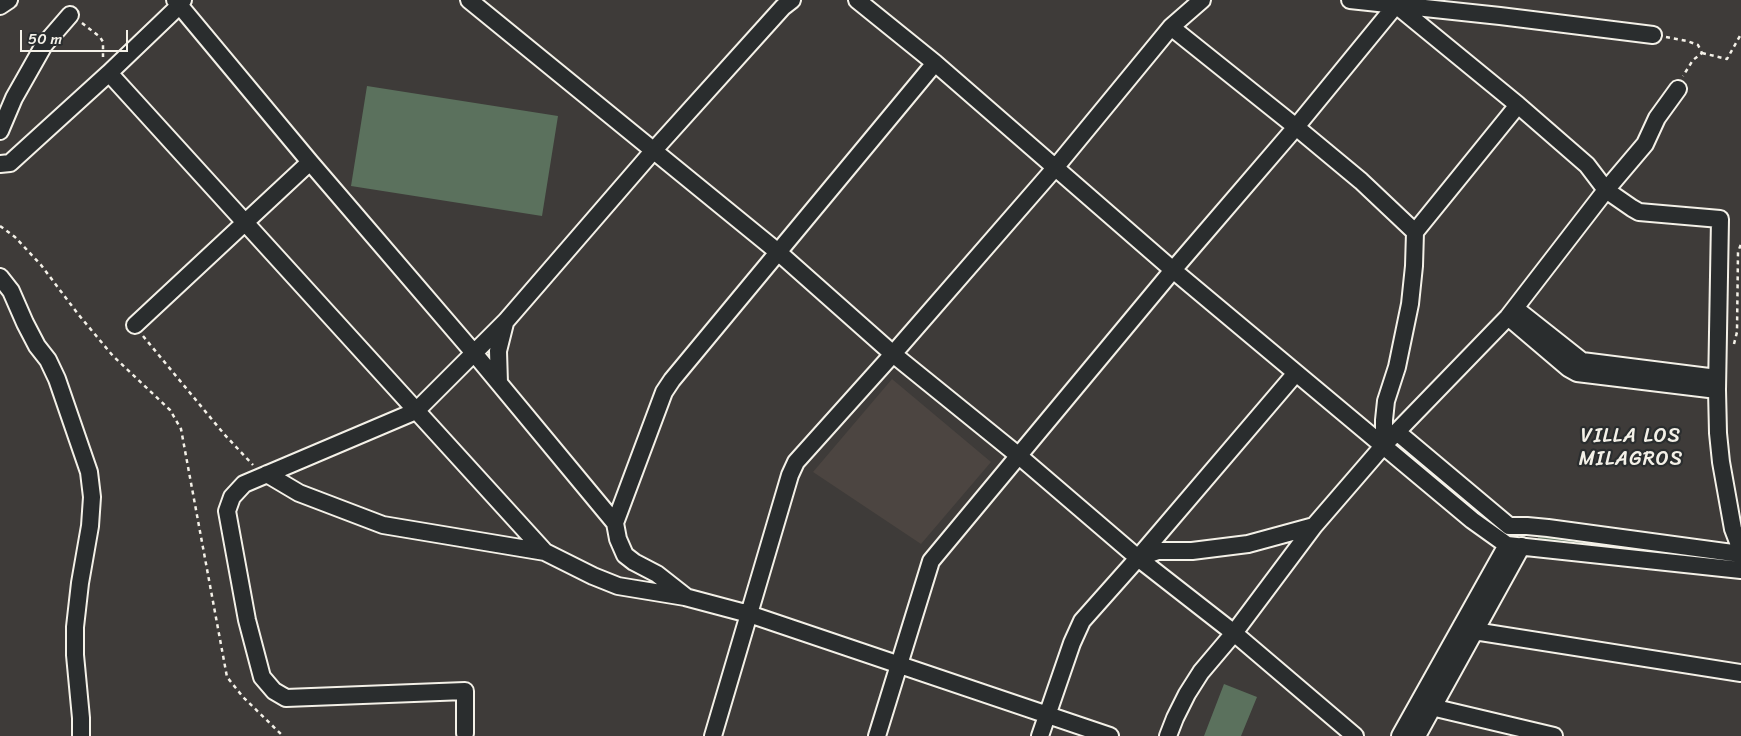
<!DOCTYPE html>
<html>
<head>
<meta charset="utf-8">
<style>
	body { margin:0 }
	#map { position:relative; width:1741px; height:736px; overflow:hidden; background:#3e3b39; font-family:Sriracha,sans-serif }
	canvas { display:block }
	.scale { position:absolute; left:20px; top:30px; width:108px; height:22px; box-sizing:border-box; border:2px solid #f4f1e8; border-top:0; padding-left:6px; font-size:15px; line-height:18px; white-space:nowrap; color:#f4f1e8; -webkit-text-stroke:4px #2a2d2e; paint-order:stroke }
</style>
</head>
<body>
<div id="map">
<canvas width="1741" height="736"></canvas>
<div class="scale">50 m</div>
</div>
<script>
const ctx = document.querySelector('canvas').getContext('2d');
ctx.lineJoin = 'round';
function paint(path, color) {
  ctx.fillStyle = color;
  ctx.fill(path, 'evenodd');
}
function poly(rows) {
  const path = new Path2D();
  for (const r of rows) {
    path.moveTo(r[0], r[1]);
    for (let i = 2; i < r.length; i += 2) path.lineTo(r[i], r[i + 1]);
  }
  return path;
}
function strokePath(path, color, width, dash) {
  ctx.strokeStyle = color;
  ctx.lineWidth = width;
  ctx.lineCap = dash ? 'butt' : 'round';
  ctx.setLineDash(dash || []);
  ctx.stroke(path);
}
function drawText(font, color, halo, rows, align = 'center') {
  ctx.font = font + ' Sriracha,sans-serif';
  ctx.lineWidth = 4.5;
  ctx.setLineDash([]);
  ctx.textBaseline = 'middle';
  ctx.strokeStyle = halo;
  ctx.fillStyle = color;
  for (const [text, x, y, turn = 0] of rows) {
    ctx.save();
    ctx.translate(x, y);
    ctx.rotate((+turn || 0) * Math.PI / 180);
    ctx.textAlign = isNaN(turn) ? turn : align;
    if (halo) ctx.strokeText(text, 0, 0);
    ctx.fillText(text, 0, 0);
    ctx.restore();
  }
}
const built = poly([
	[892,379,991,462,921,544,813,472]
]);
const green = poly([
	[367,86,558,116,542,216,351,186],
	[1417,457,1500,528,1498,531,1413,461],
	[1538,535,1708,555,1708,560,1538,539],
	[1224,684,1257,697,1241,736,1204,736]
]);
const path = poly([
	[82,23,100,37,103,42,103,57],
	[1666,37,1687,41,1698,45,1702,53,1693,60,1683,76],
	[1702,53,1727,59,1741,34],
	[0,226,15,237,41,265,78,314,113,356,170,410,181,429,227,677,243,697,283,736],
	[143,336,224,434,253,465],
	[1734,344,1737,332,1738,252,1741,244]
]);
const minor = poly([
	[175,0,310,162,474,353,615,523,618,539,625,555,634,562,657,574,685,596],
	[469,0,778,252,893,354,1019,456,1138,558,1234,633,1355,736],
	[857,0,935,63,1173,270,1472,520,1507,545,1741,570],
	[1350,0,1500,16,1653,35],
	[0,6,9,0],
	[1171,27,1296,127,1361,181,1415,232],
	[109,73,545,552],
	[0,131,14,98,44,45,70,15],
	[0,164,10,163,109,73,180,5,183,0],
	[0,277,11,291,25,323,37,346,48,360,57,379,89,472,92,497,90,526,80,583,75,627,75,655,81,718,81,736],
	[1515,308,1582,361,1717,378],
	[1508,317,1568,368,1577,373,1717,390],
	[135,325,310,162],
	[499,383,498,351,505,323],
	[1397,432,1509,526,1527,526,1548,528,1741,554],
	[1384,445,1384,420,1386,401,1397,367,1410,304,1414,266,1415,232,1518,105],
	[267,474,299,493,383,525,545,552,593,576,618,586,685,597,749,614,1110,736],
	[615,523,664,392,672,380,935,63],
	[1138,558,1158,551,1192,551,1248,544,1314,526],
	[1462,625,1474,631,1741,673],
	[1423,705,1554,736],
	[465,733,465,691,286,698,274,691,262,677,247,620,227,511,232,497,244,484,416,411,506,321,654,150,783,7,792,0],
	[713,736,790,475,796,462,893,354,1055,168,1171,27,1202,0],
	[877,736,931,561,1173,270,1296,127,1396,5,1518,105,1587,165,1606,190,1632,208,1639,212,1720,219,1717,390,1718,433,1721,462,1733,529,1741,550],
	[1040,736,1072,643,1082,621,1138,558,1296,373],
	[1168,736,1175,718,1187,694,1201,672,1234,633,1314,526,1384,445,1508,317,1606,190,1645,144,1657,118,1678,89],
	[1400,736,1507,545],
	[1417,736,1522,546]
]);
const neighbourhoodNames = [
	["VILLA LOS",1631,437],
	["MILAGROS",1631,460]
];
paint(built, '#4c4541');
paint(green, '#5b715d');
strokePath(minor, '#f4f1e8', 20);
strokePath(path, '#f4f1e8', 2.5, [4, 4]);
strokePath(minor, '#2a2d2e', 16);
ctx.letterSpacing = '1px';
drawText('20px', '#f4f1e8', '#2a2d2e', neighbourhoodNames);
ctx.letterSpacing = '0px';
</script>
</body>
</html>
